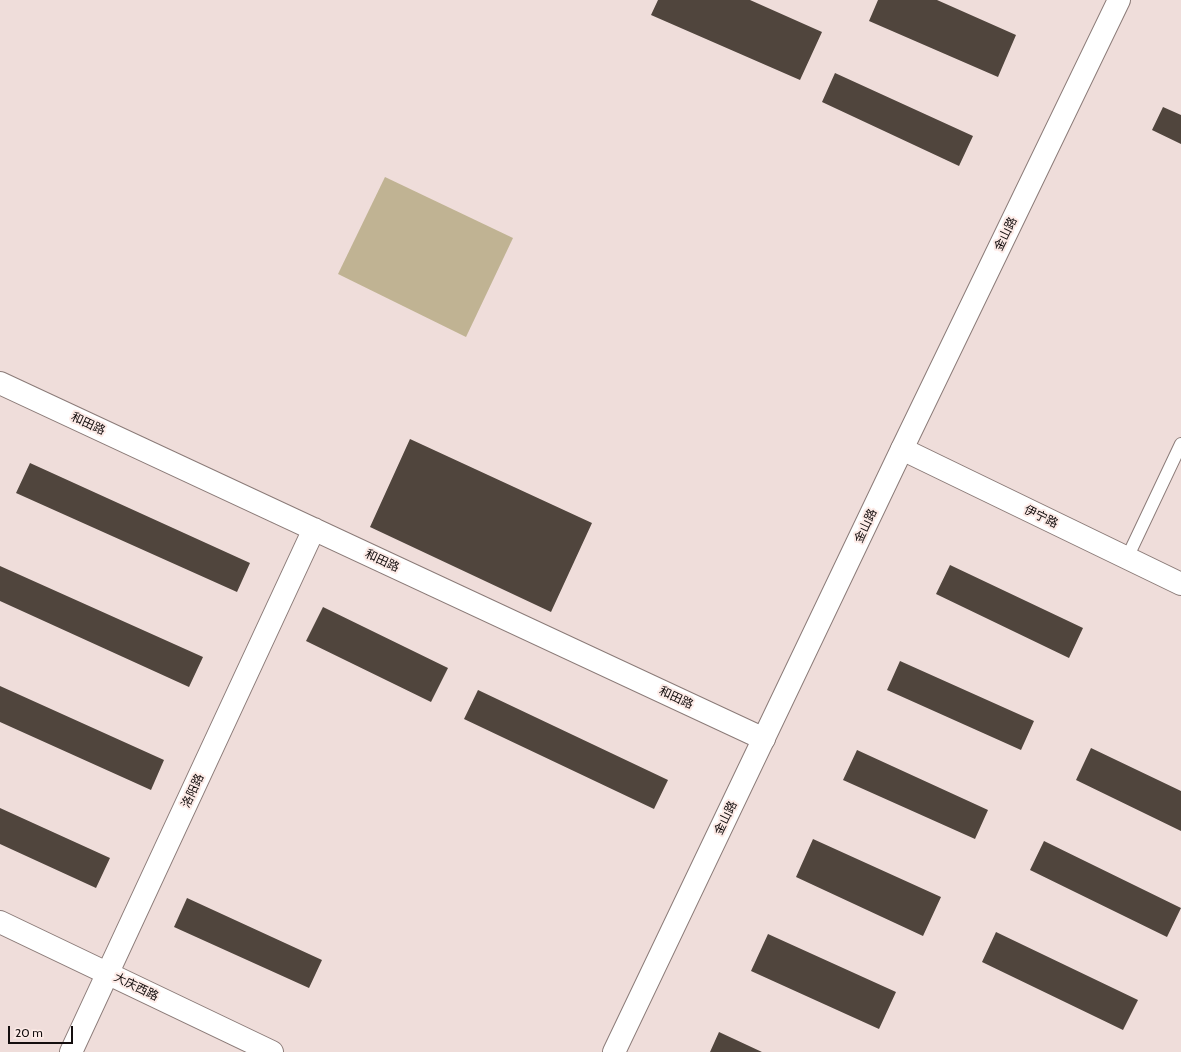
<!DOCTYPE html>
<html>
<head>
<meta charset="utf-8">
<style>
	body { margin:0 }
	#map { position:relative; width:1181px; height:1052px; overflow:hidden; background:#efddda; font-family:Cabin,sans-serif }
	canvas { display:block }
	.scale { position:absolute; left:8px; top:1026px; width:65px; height:18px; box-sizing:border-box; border:2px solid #140e0e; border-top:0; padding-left:5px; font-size:12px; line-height:14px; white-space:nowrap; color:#140e0e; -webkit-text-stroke:3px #fdebe7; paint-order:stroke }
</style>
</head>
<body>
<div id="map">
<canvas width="1181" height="1052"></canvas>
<div class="scale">20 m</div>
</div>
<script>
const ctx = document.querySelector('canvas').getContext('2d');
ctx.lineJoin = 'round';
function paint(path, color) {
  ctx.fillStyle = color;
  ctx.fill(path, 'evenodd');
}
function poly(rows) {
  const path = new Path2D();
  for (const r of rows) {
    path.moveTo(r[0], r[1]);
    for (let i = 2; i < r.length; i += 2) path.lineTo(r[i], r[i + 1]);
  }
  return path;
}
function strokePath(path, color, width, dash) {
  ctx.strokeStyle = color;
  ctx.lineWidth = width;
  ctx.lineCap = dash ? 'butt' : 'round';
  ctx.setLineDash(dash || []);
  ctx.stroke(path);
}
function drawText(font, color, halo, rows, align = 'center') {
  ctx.font = font + ' Cabin,"Noto Sans SC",sans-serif';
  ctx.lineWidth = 4;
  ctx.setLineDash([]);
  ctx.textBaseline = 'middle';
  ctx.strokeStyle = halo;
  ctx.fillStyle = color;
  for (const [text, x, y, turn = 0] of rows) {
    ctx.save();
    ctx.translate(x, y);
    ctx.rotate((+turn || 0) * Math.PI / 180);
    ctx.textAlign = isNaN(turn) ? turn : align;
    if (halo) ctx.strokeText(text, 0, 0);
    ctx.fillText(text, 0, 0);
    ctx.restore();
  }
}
const green = poly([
	[385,177,513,238,466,337,338,274]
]);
const building = poly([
	[658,0,750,0,822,32,800,80,651,15],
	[878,0,937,0,1016,35,998,77,869,21],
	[835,73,973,136,959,166,822,102],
	[1163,107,1181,115,1181,144,1152,130],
	[410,439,592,523,551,612,370,527],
	[30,463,250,563,237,592,16,493],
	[950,565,1083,628,1069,658,936,594],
	[0,566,203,657,189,687,0,601],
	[323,607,448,668,431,702,306,641],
	[900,661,1034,721,1021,750,887,690],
	[0,686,164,760,151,790,0,722],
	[478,690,668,780,654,809,464,719],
	[1091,748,1181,791,1181,831,1076,780],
	[857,750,988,810,975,839,843,780],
	[0,808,110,858,96,888,0,844],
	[813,839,941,897,923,936,796,877],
	[1044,841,1181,908,1167,937,1030,870],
	[187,898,322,960,309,988,174,927],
	[996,932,1138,1000,1123,1030,982,962],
	[768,934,896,992,879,1029,751,971],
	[719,1032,762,1052,710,1052]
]);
const lane = poly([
	[1127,558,1181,444]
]);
const street = poly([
	[0,383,764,739],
	[902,449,1181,584],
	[71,1052,314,529]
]);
const secondary = poly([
	[0,922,272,1052],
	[614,1052,902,449,1119,0]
]);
const streetNames = [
	["金山路",1006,234,-64],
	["和田路",88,424,25],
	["伊宁路",1041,517,26],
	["金山路",866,526,-65],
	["和田路",382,561,25],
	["和田路",676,698,25],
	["洛阳路",193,791,-65],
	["金山路",726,818,-64],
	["大庆西路",136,987,26]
];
paint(green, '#c0b393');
paint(building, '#50453d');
strokePath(lane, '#8b7b78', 14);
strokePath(street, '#8b7b78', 24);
strokePath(secondary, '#8b7b78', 24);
strokePath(lane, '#fff', 12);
strokePath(street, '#fff', 22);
strokePath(secondary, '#fff', 22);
drawText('12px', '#140e0e', '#fdebe7', streetNames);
</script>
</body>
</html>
